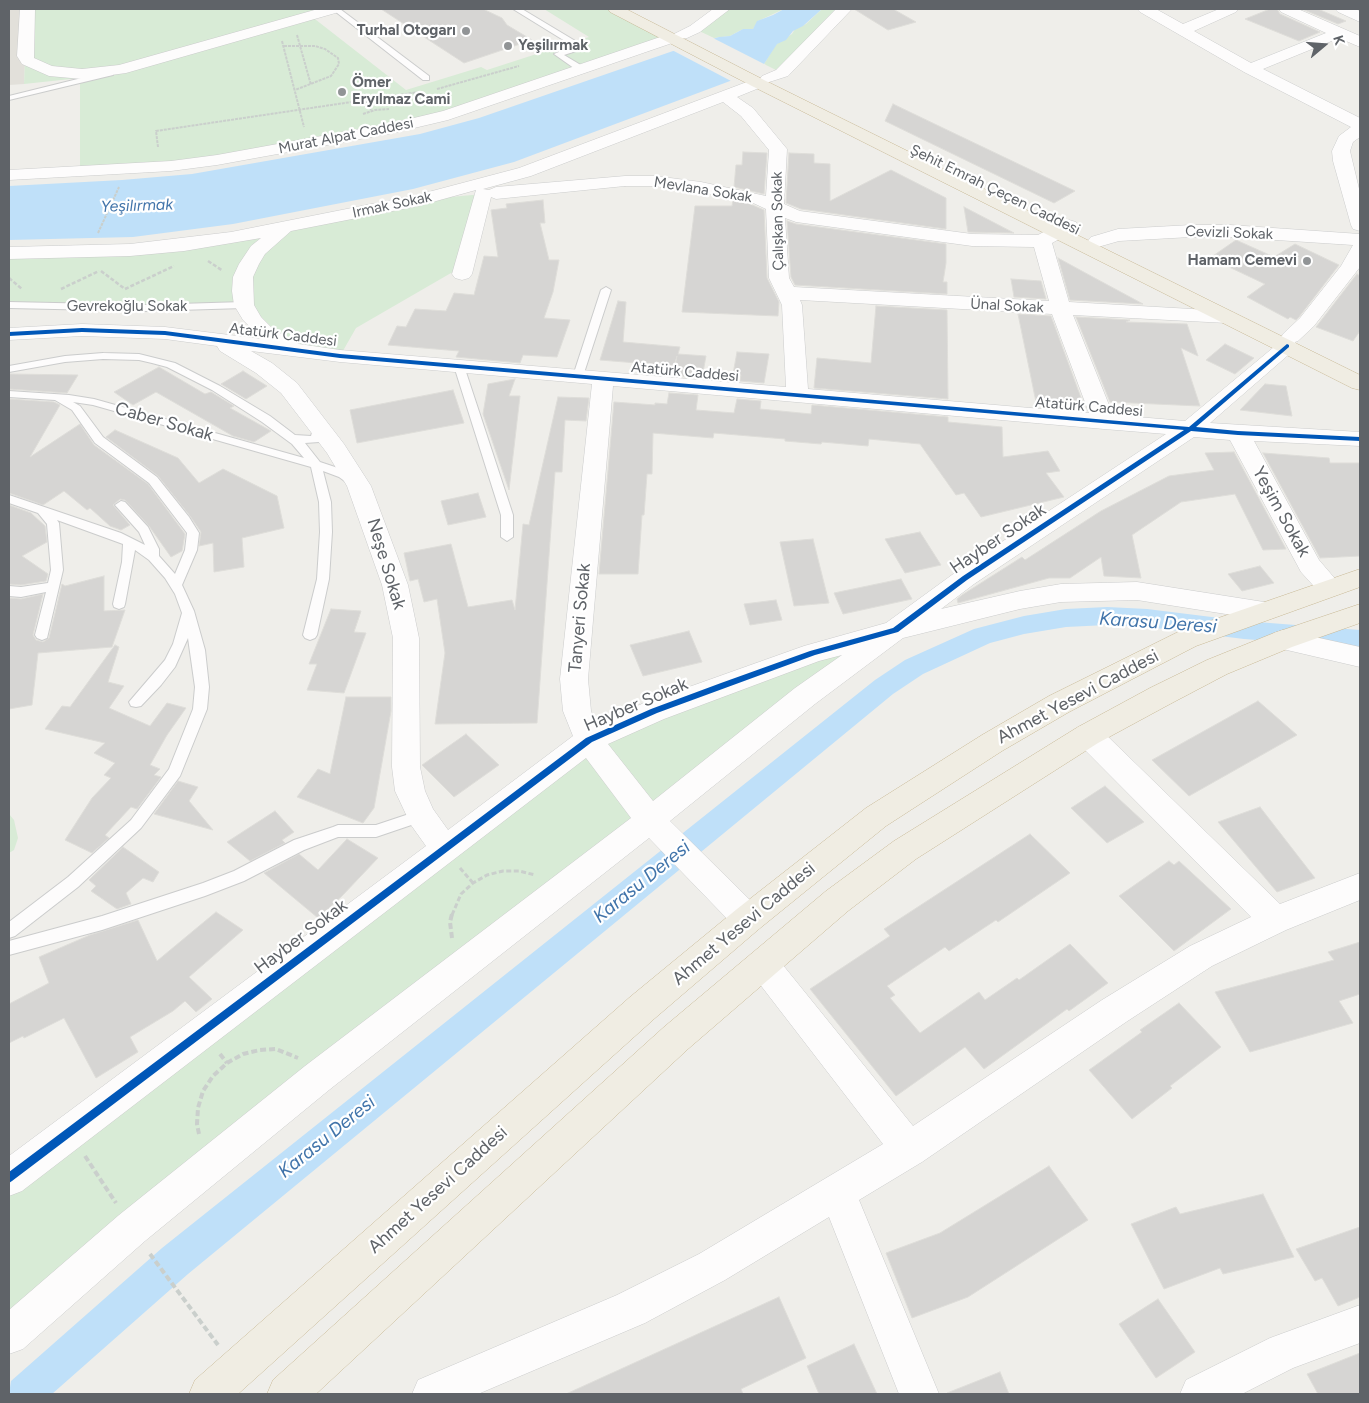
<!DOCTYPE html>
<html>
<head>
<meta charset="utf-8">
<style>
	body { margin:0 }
	#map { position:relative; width:1369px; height:1403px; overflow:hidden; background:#efeeea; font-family:Figtree,sans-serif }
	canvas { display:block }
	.frame { position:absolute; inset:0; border:10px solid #5f6368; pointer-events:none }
	.north { position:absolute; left:1299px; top:20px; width:50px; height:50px; -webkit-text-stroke:4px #fff; paint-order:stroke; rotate:72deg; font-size:14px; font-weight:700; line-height:20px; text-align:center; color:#5f6368 }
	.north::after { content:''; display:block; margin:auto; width:18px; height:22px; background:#5f6368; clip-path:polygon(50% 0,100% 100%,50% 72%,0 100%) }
</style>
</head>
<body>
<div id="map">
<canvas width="1369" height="1403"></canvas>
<div class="frame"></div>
<div class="north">K</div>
</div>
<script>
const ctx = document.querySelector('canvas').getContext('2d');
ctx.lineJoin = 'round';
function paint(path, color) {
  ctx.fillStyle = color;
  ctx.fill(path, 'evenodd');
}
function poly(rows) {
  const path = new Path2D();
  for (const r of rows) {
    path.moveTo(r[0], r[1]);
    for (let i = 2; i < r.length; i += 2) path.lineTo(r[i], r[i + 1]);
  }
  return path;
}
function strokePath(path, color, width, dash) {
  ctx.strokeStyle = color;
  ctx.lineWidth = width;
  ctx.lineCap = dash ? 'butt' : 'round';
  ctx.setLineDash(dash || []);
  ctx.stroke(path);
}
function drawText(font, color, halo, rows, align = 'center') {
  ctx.font = font + ' Figtree,sans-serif';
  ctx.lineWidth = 4.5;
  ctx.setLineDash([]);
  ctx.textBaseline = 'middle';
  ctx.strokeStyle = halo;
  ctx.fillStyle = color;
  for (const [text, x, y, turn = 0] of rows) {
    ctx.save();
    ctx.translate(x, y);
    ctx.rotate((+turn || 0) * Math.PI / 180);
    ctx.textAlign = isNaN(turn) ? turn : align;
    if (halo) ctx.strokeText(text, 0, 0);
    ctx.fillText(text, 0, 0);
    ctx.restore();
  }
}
const education = poly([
	[9,9,27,9,24,84,9,85]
]);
const green = poly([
	[27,9,334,9,311,16,406,90,481,67,487,70,589,37,544,9,615,9,672,38,468,108,217,160,80,171,80,78,24,84],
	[722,9,784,9,758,21,753,29,741,30,730,36,714,38,695,29],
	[822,9,844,9,782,73,764,64,776,44,792,34,795,29,806,24],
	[483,194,462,273,451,273,356,328,340,356,285,344,244,305,113,308,9,305,9,253,130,250,418,200],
	[895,630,132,1228,9,1335,9,1178,589,740],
	[9,814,14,820,18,838,14,850,9,853]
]);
const water = poly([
	[784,9,822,9,803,26,793,31,786,40,777,44,764,64,730,81,514,162,413,189,233,224,133,237,9,240,9,186,122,180,192,174,420,134,479,118,673,51,719,37,730,36,743,29,753,29,757,21,773,15]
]);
const pier = poly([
	[711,37,766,65,733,82,670,49]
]);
const canal = poly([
	[1107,607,1147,609,1244,621,1360,630,1360,648,1244,639,1147,627,1107,625,1066,627,1024,634,990,643,923,674,893,694,188,1274,52,1394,9,1394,11,1381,162,1248,875,680,905,660,974,629,1024,616,1066,609,1107,607]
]);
const building = poly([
	[381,9,483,9,502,18,507,25,532,40,464,63,381,9],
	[854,9,893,9,916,22,888,30,854,9],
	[1270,9,1277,9,1280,14,1320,32,1299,41,1245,19,1270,9],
	[1302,9,1318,9,1346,21,1338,24,1302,9],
	[893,104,943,128,1075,191,1054,203,885,121,893,104],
	[743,152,767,153,764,194,734,187,736,165,742,165,743,152],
	[789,153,814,154,814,163,830,164,830,201,891,170,946,198,946,229,801,209,786,203,789,153],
	[543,200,545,223,540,223,549,260,559,260,553,292,544,318,570,320,557,357,523,355,520,363,456,357,459,351,388,345,397,326,406,327,415,309,446,311,454,293,474,295,484,256,498,257,491,210,507,208,506,204,543,200],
	[733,200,750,204,764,210,767,278,779,302,778,316,682,312,695,206,732,206,733,200],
	[964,207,1014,233,968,232,964,207],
	[787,221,796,224,946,244,946,263,943,282,947,282,947,294,795,285,791,277,787,221],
	[1236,240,1274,257,1295,244,1339,265,1299,317,1296,320,1290,317,1288,319,1247,297,1265,284,1210,258,1236,240],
	[1058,258,1091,276,1143,304,1070,300,1058,258],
	[1357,274,1360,276,1360,331,1353,341,1316,327,1357,274],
	[1011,279,1041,281,1046,299,1014,297,1011,279],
	[618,301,626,302,623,342,680,347,678,354,706,356,702,378,673,376,677,356,674,366,600,360,618,301],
	[876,306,947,310,948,399,814,388,817,358,871,363,876,306],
	[1018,314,1051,316,1084,406,1036,402,1018,314],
	[1076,317,1130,320,1126,322,1187,324,1198,356,1181,348,1200,406,1110,402,1076,317],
	[1225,344,1254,358,1235,374,1206,360,1225,344],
	[737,352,769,354,764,383,740,381,741,375,733,374,737,352],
	[159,367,205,394,211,392,234,406,230,408,271,431,254,442,233,436,156,392,133,405,114,392,159,367],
	[243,371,267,386,246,399,221,384,243,371],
	[9,374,10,374,78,375,67,393,9,389,9,374],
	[515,379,509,396,520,396,509,490,483,414,488,384,515,379],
	[1265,384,1286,386,1292,416,1240,410,1265,384],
	[453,390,464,423,357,443,350,410,453,390],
	[669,393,698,395,696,410,734,413,737,399,761,401,760,409,811,414,812,405,948,417,948,422,1002,427,1003,457,1048,451,1060,471,1046,473,1064,497,981,517,964,493,956,495,920,444,869,439,868,446,822,442,821,444,785,441,785,439,714,433,713,438,653,433,652,474,647,474,644,515,642,515,638,574,599,574,614,402,655,405,655,403,667,404,669,393],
	[558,397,589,398,586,421,565,420,562,472,555,472,537,723,435,724,445,653,437,599,424,602,418,579,410,581,404,553,451,544,468,607,512,600,515,610,523,524,529,525,558,397],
	[9,399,54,402,60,405,30,457,80,424,94,445,148,484,185,534,182,551,171,557,149,526,125,500,120,499,113,505,130,525,121,530,110,526,90,508,87,510,64,491,43,505,9,493,9,399],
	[115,430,178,458,199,483,223,469,277,496,284,528,242,538,244,567,214,572,213,543,199,546,201,532,190,516,158,476,106,437,115,430],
	[1234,452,1286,549,1263,550,1235,494,1181,502,1132,535,1141,578,1104,576,1101,557,1070,578,1049,578,958,603,957,599,962,595,1022,557,1025,560,1101,511,1169,476,1214,470,1205,453,1234,452],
	[1263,453,1329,458,1330,463,1360,463,1360,556,1320,558,1263,453],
	[478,493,486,517,448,525,441,501,478,493],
	[9,505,31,513,45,526,47,542,22,556,48,574,46,581,21,585,9,584,9,505],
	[920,532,941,565,905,573,885,539,920,532],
	[813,539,829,603,794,606,780,542,813,539],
	[1260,566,1274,583,1242,591,1228,574,1260,566],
	[104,576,104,611,125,610,112,647,38,653,32,705,9,709,9,598,21,599,43,594,33,635,36,640,43,642,49,638,62,584,65,586,104,576],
	[901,579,912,599,843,614,834,593,901,579],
	[776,600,782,620,750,625,744,604,776,600],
	[331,609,361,611,354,632,366,633,344,693,307,690,317,664,309,664,331,609],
	[689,631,702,662,643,676,630,645,689,631],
	[115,645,119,647,108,682,124,686,109,708,150,726,167,703,186,708,167,735,150,765,160,769,154,775,161,777,137,809,131,807,105,835,109,838,92,853,65,840,92,798,111,778,104,775,115,763,94,753,105,743,45,729,62,706,70,707,115,645],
	[346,697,391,697,391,711,374,808,363,823,297,797,318,769,330,774,346,697],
	[1258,701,1297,735,1189,796,1152,760,1258,701],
	[466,734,499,765,454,797,422,765,466,734],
	[178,781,198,787,189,801,213,830,154,814,178,781],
	[1105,786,1144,822,1107,843,1071,808,1105,786],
	[1260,807,1315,878,1277,892,1218,822,1260,807],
	[275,811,294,832,282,840,285,843,250,861,227,842,275,811],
	[1030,834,1070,873,998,922,996,920,949,951,945,947,887,986,895,995,890,998,920,1033,979,992,985,1000,1017,978,1019,980,1070,944,1108,983,1069,1011,1067,1009,984,1069,965,1047,896,1096,810,989,890,936,884,929,1030,834],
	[347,839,378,858,342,896,318,918,264,873,299,854,318,870,347,839],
	[123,847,159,872,153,882,143,878,126,893,131,904,117,909,91,891,96,886,89,880,123,847],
	[1169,861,1174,865,1179,861,1231,909,1174,951,1119,896,1169,861],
	[216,912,243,930,189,977,212,999,196,1012,185,1001,173,1011,130,1037,138,1052,96,1078,64,1018,24,1038,23,1036,9,1043,9,1004,49,983,39,957,90,935,138,920,157,961,216,912],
	[1360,942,1360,994,1339,1001,1353,1023,1250,1052,1215,992,1334,960,1328,952,1360,942],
	[1179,1003,1221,1047,1170,1086,1172,1088,1132,1119,1089,1070,1142,1032,1140,1030,1179,1003],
	[1049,1166,1088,1220,968,1297,912,1318,886,1253,940,1233,1049,1166],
	[1263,1194,1294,1257,1223,1274,1220,1268,1164,1289,1131,1224,1176,1207,1180,1214,1263,1194],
	[1360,1227,1360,1297,1338,1306,1322,1278,1315,1281,1296,1249,1360,1227],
	[779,1297,806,1358,741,1389,743,1394,566,1394,779,1297],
	[1158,1299,1195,1352,1156,1378,1119,1324,1158,1299],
	[854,1344,877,1394,819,1394,807,1366,854,1344],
	[1360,1353,1360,1394,1318,1394,1307,1374,1360,1353],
	[1000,1372,1009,1394,948,1394,947,1393,1000,1372]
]);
const pathFar3 = poly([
	[297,35,311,85],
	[282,41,304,127],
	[284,46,315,46,325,49,338,58,339,64,331,76,295,90],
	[437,89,519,66],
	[365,100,419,92],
	[363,114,375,110,389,109],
	[158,147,156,131,365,100,372,111],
	[98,233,119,187]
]);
const pathFar2 = poly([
	[208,261,223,271],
	[101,271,125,289,174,266],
	[9,278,22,289],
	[61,289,99,271]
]);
const pathFar1 = poly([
	[460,868,473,883],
	[452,915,461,894,473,883,487,875,503,871,519,871,535,875]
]);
const path = poly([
	[452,938,450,922,452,914],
	[220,1054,227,1063],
	[199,1134,197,1124,198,1108,203,1091,213,1076,227,1063,243,1054,260,1050,276,1049,298,1058],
	[85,1156,116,1203],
	[150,1254,218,1345]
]);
const lane = poly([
	[332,9,340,9,429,76,429,80,423,80,332,9],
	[513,9,522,9,582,45,582,49,564,55,584,67,584,71,578,71,554,54,573,46,513,9],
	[110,71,113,71,113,75,9,100,9,96,110,71],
	[606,287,611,290,583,376,578,379,574,378,573,376,601,290,606,287],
	[9,302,146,305,244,302,249,305,244,308,146,311,9,308,9,302],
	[103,353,139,354,175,363,220,386,270,416,295,435,311,436,315,422,323,422,325,434,319,442,305,443,320,462,347,471,360,482,358,485,350,485,339,477,323,471,331,502,332,532,329,579,317,635,315,638,310,640,305,638,303,635,317,579,320,532,319,502,311,467,93,405,73,402,80,406,103,437,157,477,189,517,199,533,197,550,182,585,194,611,205,650,209,687,207,709,180,776,141,828,78,887,15,936,9,938,9,922,68,877,131,820,169,769,193,709,195,687,188,638,175,667,161,685,141,706,136,707,131,706,129,702,165,660,173,644,182,613,175,594,165,578,149,560,135,550,125,604,124,607,119,609,114,607,113,604,122,562,123,544,57,520,59,523,63,570,47,638,42,640,37,638,35,635,46,592,21,597,9,596,9,586,21,587,48,583,51,570,47,524,38,513,9,503,9,495,121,533,145,545,139,532,115,505,121,501,125,502,148,527,159,549,159,556,175,574,185,550,187,533,149,483,95,443,72,410,55,400,9,397,9,391,69,395,94,399,304,458,292,444,262,422,212,390,167,367,152,363,139,360,103,359,65,362,9,372,9,366,65,356,103,353],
	[459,363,464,366,513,515,513,537,507,541,501,537,501,515,454,366,459,363],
	[421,810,426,812,428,816,426,820,376,837,338,837,304,850,244,881,205,896,102,930,9,955,9,941,102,916,203,883,234,871,294,840,333,827,338,825,376,825,421,810]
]);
const street = poly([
	[20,9,35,9,34,58,52,66,82,69,119,65,318,9,342,9,339,12,126,73,82,79,49,76,22,64,17,56,20,9],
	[713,9,730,9,700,32,687,38,679,39,678,41,448,120,393,133,217,165,171,171,9,180,9,170,171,161,217,155,393,123,443,111,666,35,674,34,690,26,713,9],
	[836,9,852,9,788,76,766,83,764,86,737,97,753,108,787,149,784,204,800,211,972,234,1038,235,1062,222,1069,220,1076,222,1078,226,1076,230,1052,243,1069,302,1227,311,1234,313,1237,317,1234,321,1227,323,1073,315,1113,415,1185,421,1280,342,1283,341,1281,337,1284,333,1300,318,1341,266,1353,245,1230,237,1191,237,1119,241,1098,247,1091,245,1088,241,1091,237,1118,229,1191,225,1230,225,1360,234,1360,267,1314,326,1298,341,1295,342,1298,346,1294,350,1210,423,1360,432,1360,446,1254,441,1319,560,1343,588,1339,594,1330,597,1321,594,1301,572,1230,440,1194,437,974,584,941,609,1020,591,1061,584,1137,582,1264,602,1273,604,1277,611,1273,618,1264,620,1137,600,1061,602,1020,609,903,638,815,704,670,821,759,909,764,919,759,929,748,933,737,929,649,838,329,1090,145,1241,23,1349,9,1354,9,1310,119,1215,305,1066,631,818,586,758,22,1191,9,1196,9,1156,426,846,411,825,395,791,392,767,393,638,382,585,347,486,327,453,281,393,256,373,220,351,217,346,165,339,82,336,9,340,9,328,82,324,165,327,262,339,243,320,234,305,232,291,233,277,239,264,251,246,261,238,184,251,130,256,9,259,9,247,130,244,231,232,417,195,519,168,752,80,760,79,762,76,776,70,836,9],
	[723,102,741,116,769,150,766,196,701,182,655,176,625,176,496,187,489,190,483,189,531,176,723,102],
	[625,186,655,186,701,192,751,202,766,209,769,278,782,305,786,387,340,350,299,344,273,329,261,317,254,305,253,277,259,264,265,254,291,231,418,206,476,190,452,274,455,278,462,280,469,278,472,274,491,197,496,199,625,186],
	[785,218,796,222,972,246,1034,247,1049,301,794,287,789,278,785,218],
	[800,300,1052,314,1089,413,808,389,802,305,800,300],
	[251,351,340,362,592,384,560,679,563,711,573,736,448,830,433,809,425,791,420,767,419,638,408,585,371,486,344,444,297,383,272,363,251,351],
	[613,386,1104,429,1166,434,956,572,886,623,804,646,644,703,596,724,591,711,588,679,613,386],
	[842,655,795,688,653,801,608,744,664,719,819,661,842,655],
	[1137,9,1156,9,1183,24,1219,9,1238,9,1236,12,1194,31,1251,63,1326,33,1281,12,1279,9,1298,9,1360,36,1360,47,1339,38,1263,69,1360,118,1360,137,1353,142,1350,151,1360,193,1360,231,1353,229,1351,225,1333,161,1332,151,1339,136,1351,127,1244,72,1140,12,1137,9],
	[1335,9,1355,9,1360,11,1360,22,1338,12,1335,9],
	[1283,630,1360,647,1360,667,1274,647,1270,640,1274,633,1283,630],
	[1088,724,1098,727,1280,904,1360,873,1360,900,1286,930,1212,966,1126,1022,922,1162,859,1200,939,1394,899,1394,829,1217,725,1280,645,1323,478,1394,412,1394,418,1380,617,1295,699,1254,883,1144,752,974,747,964,752,954,763,949,774,954,913,1126,1102,1000,1190,946,1251,917,1078,743,1074,735,1078,727,1088,724],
	[1360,1305,1360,1343,1293,1368,1242,1394,1180,1394,1186,1380,1270,1338,1360,1305]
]);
const highway = poly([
	[608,9,626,9,764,80,1360,375,1360,390,1352,388,752,86,610,12,608,9],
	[1360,569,1360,587,1196,646,1069,712,1002,751,886,826,759,929,654,1019,238,1394,189,1394,195,1380,630,997,737,909,866,808,982,735,1049,696,1178,632,1360,569],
	[1360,604,1360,623,1292,647,1227,674,1170,704,1098,743,916,859,848,911,688,1049,316,1394,267,1394,273,1380,664,1027,826,891,894,841,1078,727,1150,688,1207,660,1274,633,1360,604]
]);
const cycleway = poly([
	[82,328,165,331,340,354,1189,427,1287,344,1289,345,1289,347,1196,427,1238,431,1360,437,1360,441,1238,435,1191,431,967,580,898,632,815,655,657,713,592,742,12,1181,9,1183,9,1172,586,738,651,709,721,683,810,651,893,628,963,576,1184,430,340,358,165,335,82,332,9,336,9,332,82,328]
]);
const markers = [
	[466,31,5,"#919496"],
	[508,46,5,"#919496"],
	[342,92,5,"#919496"],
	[1307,261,5,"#919496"]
];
const farPoinames = [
	["Turhal Otogarı",456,31],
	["Yeşilırmak",518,46,"left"],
	["Ömer",352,83,"left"],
	["Eryılmaz Cami",352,100,"left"],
	["Hamam Cemevi",1297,261]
];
const farStreetnames = [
	["Murat Alpat Caddesi",346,136,-11],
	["Mevlana Sokak",703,190,9],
	["Şehit Emrah Çeçen Caddesi",995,190,26],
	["Irmak Sokak",392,205,-12],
	["Çalışkan Sokak",778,221,-91],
	["Cevizli Sokak",1229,233,2],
	["Ünal Sokak",1007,306,3],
	["Gevrekoğlu Sokak",127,307],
	["Atatürk Caddesi",283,335,7],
	["Atatürk Caddesi",685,372,5],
	["Atatürk Caddesi",1089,407,5]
];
const farWaternames = [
	["Yeşilırmak",137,206,-2]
];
const streetNames = [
	["Caber Sokak",164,422,16],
	["Yeşim Sokak",1281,512,61],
	["Hayber Sokak",998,539,-34],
	["Neşe Sokak",386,564,73],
	["Tanyeri Sokak",580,618,-85],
	["Ahmet Yesevi Caddesi",1078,697,-28],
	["Hayber Sokak",636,705,-23],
	["Ahmet Yesevi Caddesi",744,924,-40],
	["Hayber Sokak",301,937,-37],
	["Ahmet Yesevi Caddesi",438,1190,-42]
];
const waterNames = [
	["Karasu Deresi",1158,623,4],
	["Karasu Deresi",642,882,-39],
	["Karasu Deresi",327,1137,-39]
];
paint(education, '#e2e0da');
paint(green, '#d8ebd6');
paint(water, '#bfe0f9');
paint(pier, '#efeeea');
paint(canal, '#bfe0f9');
paint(building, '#d6d5d3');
strokePath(building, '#deddd9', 1);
strokePath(lane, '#cbcccc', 2);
strokePath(street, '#cbcccc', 1);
strokePath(highway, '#c8b996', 1);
strokePath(pathFar3, '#cacfcc', 2, [3, 1]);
strokePath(pathFar2, '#cacfcc', 2.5, [4, 2]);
strokePath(pathFar1, '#cacfcc', 3, [5, 2.5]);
strokePath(path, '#cacfcc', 4, [6, 3]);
paint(lane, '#fdfcfc');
paint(street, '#fdfcfc');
paint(highway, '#f0ede3');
paint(cycleway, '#0057b8');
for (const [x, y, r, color] of markers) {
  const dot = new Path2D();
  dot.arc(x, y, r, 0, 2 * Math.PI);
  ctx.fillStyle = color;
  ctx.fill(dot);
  strokePath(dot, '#fff', 2);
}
drawText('bold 15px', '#5f6368', '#fff', farPoinames, 'right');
drawText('15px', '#5f6368', '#fff', farStreetnames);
drawText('italic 16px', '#4174aa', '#fff', farWaternames);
drawText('18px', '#5f6368', '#fff', streetNames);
drawText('italic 19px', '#4174aa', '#fff', waterNames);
</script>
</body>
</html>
